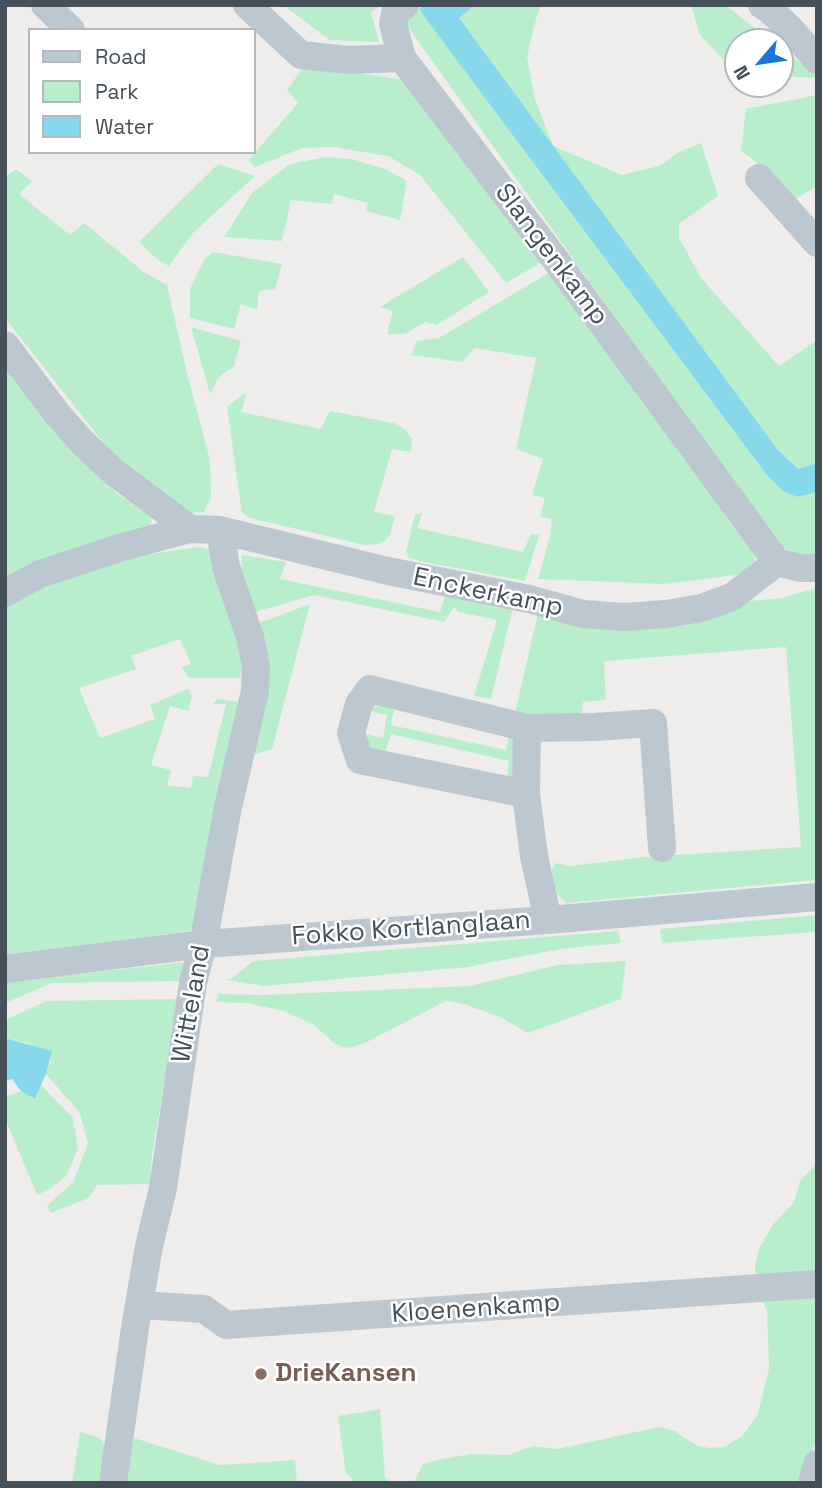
<!DOCTYPE html>
<html>
<head>
<meta charset="utf-8">
<style>
	body { margin:0 }
	#map { position:relative; width:822px; height:1488px; overflow:hidden; background:#efecec; font-family:"Space Grotesk",sans-serif }
	canvas { display:block }
	.frame { position:absolute; inset:0; border:7px solid #455059; pointer-events:none }
	.legend { position:absolute; left:28px; top:28px; width:228px; height:126px; box-sizing:border-box; background:#fff; border:2px solid #b5b9bd; margin:0; padding:9px 12px; list-style:none; font-size:21px; color:#455059 }
	.legend li { display:flex; align-items:center; gap:14px; height:35px }
	.legend b { width:35px; border:2px solid #b5b9bd }
	.north { position:absolute; left:724px; top:28px; width:70px; height:70px; box-sizing:border-box; background:#fff; border:2px solid #b5b9bd; border-radius:50%; rotate:241deg; font-size:19px; font-weight:700; line-height:28px; text-align:center; color:#455059 }
	.north::after { content:''; display:block; margin:auto; width:24px; height:32px; background:#1a75db; clip-path:polygon(50% 0,100% 100%,50% 72%,0 100%) }
</style>
</head>
<body>
<div id="map">
<canvas width="822" height="1488"></canvas>
<div class="frame"></div>
<ul class="legend">
<li><b style="height:9px;background:#bdc7cf"></b>Road</li>
<li><b style="height:19px;background:#b9eecc"></b>Park</li>
<li><b style="height:19px;background:#86d9eb"></b>Water</li>
</ul>
<div class="north">N</div>
</div>
<script>
const ctx = document.querySelector('canvas').getContext('2d');
ctx.lineJoin = 'round';
function paint(path, color) {
  ctx.fillStyle = color;
  ctx.fill(path, 'evenodd');
}
function poly(rows) {
  const path = new Path2D();
  for (const r of rows) {
    path.moveTo(r[0], r[1]);
    for (let i = 2; i < r.length; i += 2) path.lineTo(r[i], r[i + 1]);
  }
  return path;
}
function strokePath(path, color, width, dash) {
  ctx.strokeStyle = color;
  ctx.lineWidth = width;
  ctx.lineCap = dash ? 'butt' : 'round';
  ctx.setLineDash(dash || []);
  ctx.stroke(path);
}
function drawText(font, color, halo, rows, align = 'center') {
  ctx.font = font + ' "Space Grotesk",sans-serif';
  ctx.lineWidth = 5;
  ctx.setLineDash([]);
  ctx.textBaseline = 'middle';
  ctx.strokeStyle = halo;
  ctx.fillStyle = color;
  for (const [text, x, y, turn = 0] of rows) {
    ctx.save();
    ctx.translate(x, y);
    ctx.rotate((+turn || 0) * Math.PI / 180);
    ctx.textAlign = isNaN(turn) ? turn : align;
    if (halo) ctx.strokeText(text, 0, 0);
    ctx.fillText(text, 0, 0);
    ctx.restore();
  }
}
const green = poly([
	[283,5,381,5,371,13,379,42,330,40],
	[475,5,541,5,536,19,527,57,535,99,553,146,622,175,659,166,679,152,701,143,718,196,679,224,679,238,701,278,779,366,817,340,817,463,798,469,777,449,765,435,458,17],
	[691,5,725,5,773,42,738,42,738,72,735,72,700,35],
	[419,9,766,474,783,491,797,497,817,492,817,559,798,555,776,543,403,20],
	[780,47,817,76,817,78,780,76],
	[305,65,405,80,542,262,506,283,420,175,388,156,332,147,302,148,255,167,248,161,298,103,287,90],
	[817,95,817,186,792,201,769,172,741,151,746,109],
	[326,157,352,159,385,169,407,181,400,220,366,211,368,203,334,194,332,204,291,200,282,241,224,237,253,192,290,164],
	[218,164,255,176,193,233,169,266,158,260,139,242],
	[16,169,32,181,19,194,70,235,84,223,144,272,167,285,187,373,210,460,211,497,204,512,187,513,173,507,106,446,5,318,5,177],
	[213,252,282,264,275,289,259,291,257,310,241,304,234,329,190,318,190,289,204,260],
	[463,257,489,292,437,325,425,322,405,334,387,334,393,311,380,307],
	[552,271,756,556,751,567,744,574,664,584,538,579,550,536,552,519,540,517,545,498,532,495,543,459,516,449,536,358,475,348,462,362,411,355,417,341,439,338],
	[191,327,241,341,234,366,219,377,210,394],
	[5,361,74,449,116,493,152,517,150,529,5,584],
	[243,394,247,394,241,412,321,429,330,411,394,423,405,429,412,439,411,452,392,449,374,512,395,516,390,535,386,540,378,544,365,545,250,518,242,513,227,407],
	[423,512,417,528,523,552,531,534,539,535,525,581,419,561,408,557,406,552,415,515],
	[199,547,212,550,244,666,239,678,188,678,182,667,191,664,180,639,131,656,136,669,79,688,100,738,155,719,150,705,188,689,192,696,188,711,170,706,151,765,171,770,167,785,191,788,193,776,208,777,226,704,213,704,218,699,243,703,196,924,189,931,5,956,5,608,69,575,150,554],
	[242,555,286,562,280,579,440,612,445,595,513,607,491,699,474,696,497,620,459,612,454,607,444,622,314,595,255,612,241,569],
	[817,588,817,880,566,903,558,895,549,875,556,863,569,866,645,857,801,847,786,647,604,661,606,700,583,702,580,722,515,713,539,609,728,603,781,598],
	[310,604,272,749,253,755,256,624],
	[385,702,395,703,391,725,506,750,510,730,517,730,520,773,507,781,509,761,391,734,384,755,371,750,366,734,383,738,387,715,368,711],
	[817,915,817,932,662,943,660,929],
	[618,931,621,943,560,949,467,967,264,986,223,979,231,979,253,961],
	[626,961,621,999,528,1033,500,1017,464,1004,446,1001,363,1044,347,1048,335,1044,314,1025,284,1011,246,1003,216,1002,219,994,263,995,469,986,558,965],
	[187,962,182,981,52,983,5,1003,5,982],
	[178,999,152,1156,150,1184,97,1185,89,1198,51,1213,47,1206,73,1182,88,1144,80,1113,46,1074,51,1060,28,1043,5,1038,5,1020,47,1001],
	[40,1084,73,1118,78,1148,67,1175,50,1189,37,1195,5,1118,5,1097,21,1091,35,1099],
	[817,1163,817,1435,805,1483,414,1483,423,1464,442,1459,472,1454,509,1455,533,1446,557,1449,659,1427,675,1431,696,1445,709,1448,724,1447,742,1436,758,1414,769,1368,767,1309,756,1293,755,1267,759,1249,772,1226,794,1202,800,1181],
	[380,1409,385,1478,394,1483,355,1483,346,1473,338,1416],
	[80,1432,100,1438,110,1455,103,1483,72,1483],
	[134,1438,220,1465,295,1460,297,1483,125,1483]
]);
const water = poly([
	[424,5,475,5,459,18,777,449,798,469,817,463,817,492,797,497,783,491,766,474,447,47,419,9],
	[5,1038,52,1051,46,1074,35,1099,21,1091,12,1079,5,1081]
]);
const minor = poly([
	[45,5,71,30],
	[247,5,301,55,348,60,402,58,557,262,777,562,800,568,817,568],
	[762,5,770,10,792,31,817,60],
	[402,58,393,24,395,13,405,5],
	[759,178,817,243],
	[5,345,58,415,82,442,115,473,190,529],
	[5,593,40,574,119,548,190,529,220,530,388,571,529,599,583,614,624,617,666,614,701,608,732,597,777,562],
	[527,728,526,794,534,856,548,920],
	[526,794,360,760,351,733,359,704,370,689,527,728,595,727,653,723,662,848],
	[5,969,203,944,548,920,817,897],
	[140,1305,204,1309,226,1325,817,1284],
	[113,1483,135,1328,149,1246,163,1188,193,983,203,944,228,807,255,691,256,666,250,637,226,567,220,530],
	[812,1483,817,1464]
]);
const markers = [
	[261,1374,7,"#8d6e63"]
];
const streetNames = [
	["Slangenkamp",551,255,53],
	["Enckerkamp",488,593,12],
	["Fokko Kortlanglaan",411,929,-4],
	["Witteland",192,1004,-80],
	["Kloenenkamp",476,1309,-4]
];
const educationNames = [
	["DrieKansen",275,1374]
];
paint(green, '#b9eecc');
paint(water, '#86d9eb');
strokePath(minor, '#bdc7cf', 28);
for (const [x, y, r, color] of markers) {
  const dot = new Path2D();
  dot.arc(x, y, r, 0, 2 * Math.PI);
  ctx.fillStyle = color;
  ctx.fill(dot);
  strokePath(dot, '#fff', 2.5);
}
drawText('26px', '#455059', '#fff', streetNames);
drawText('bold 26px', '#785e54', '#fff', educationNames, 'left');
</script>
</body>
</html>
